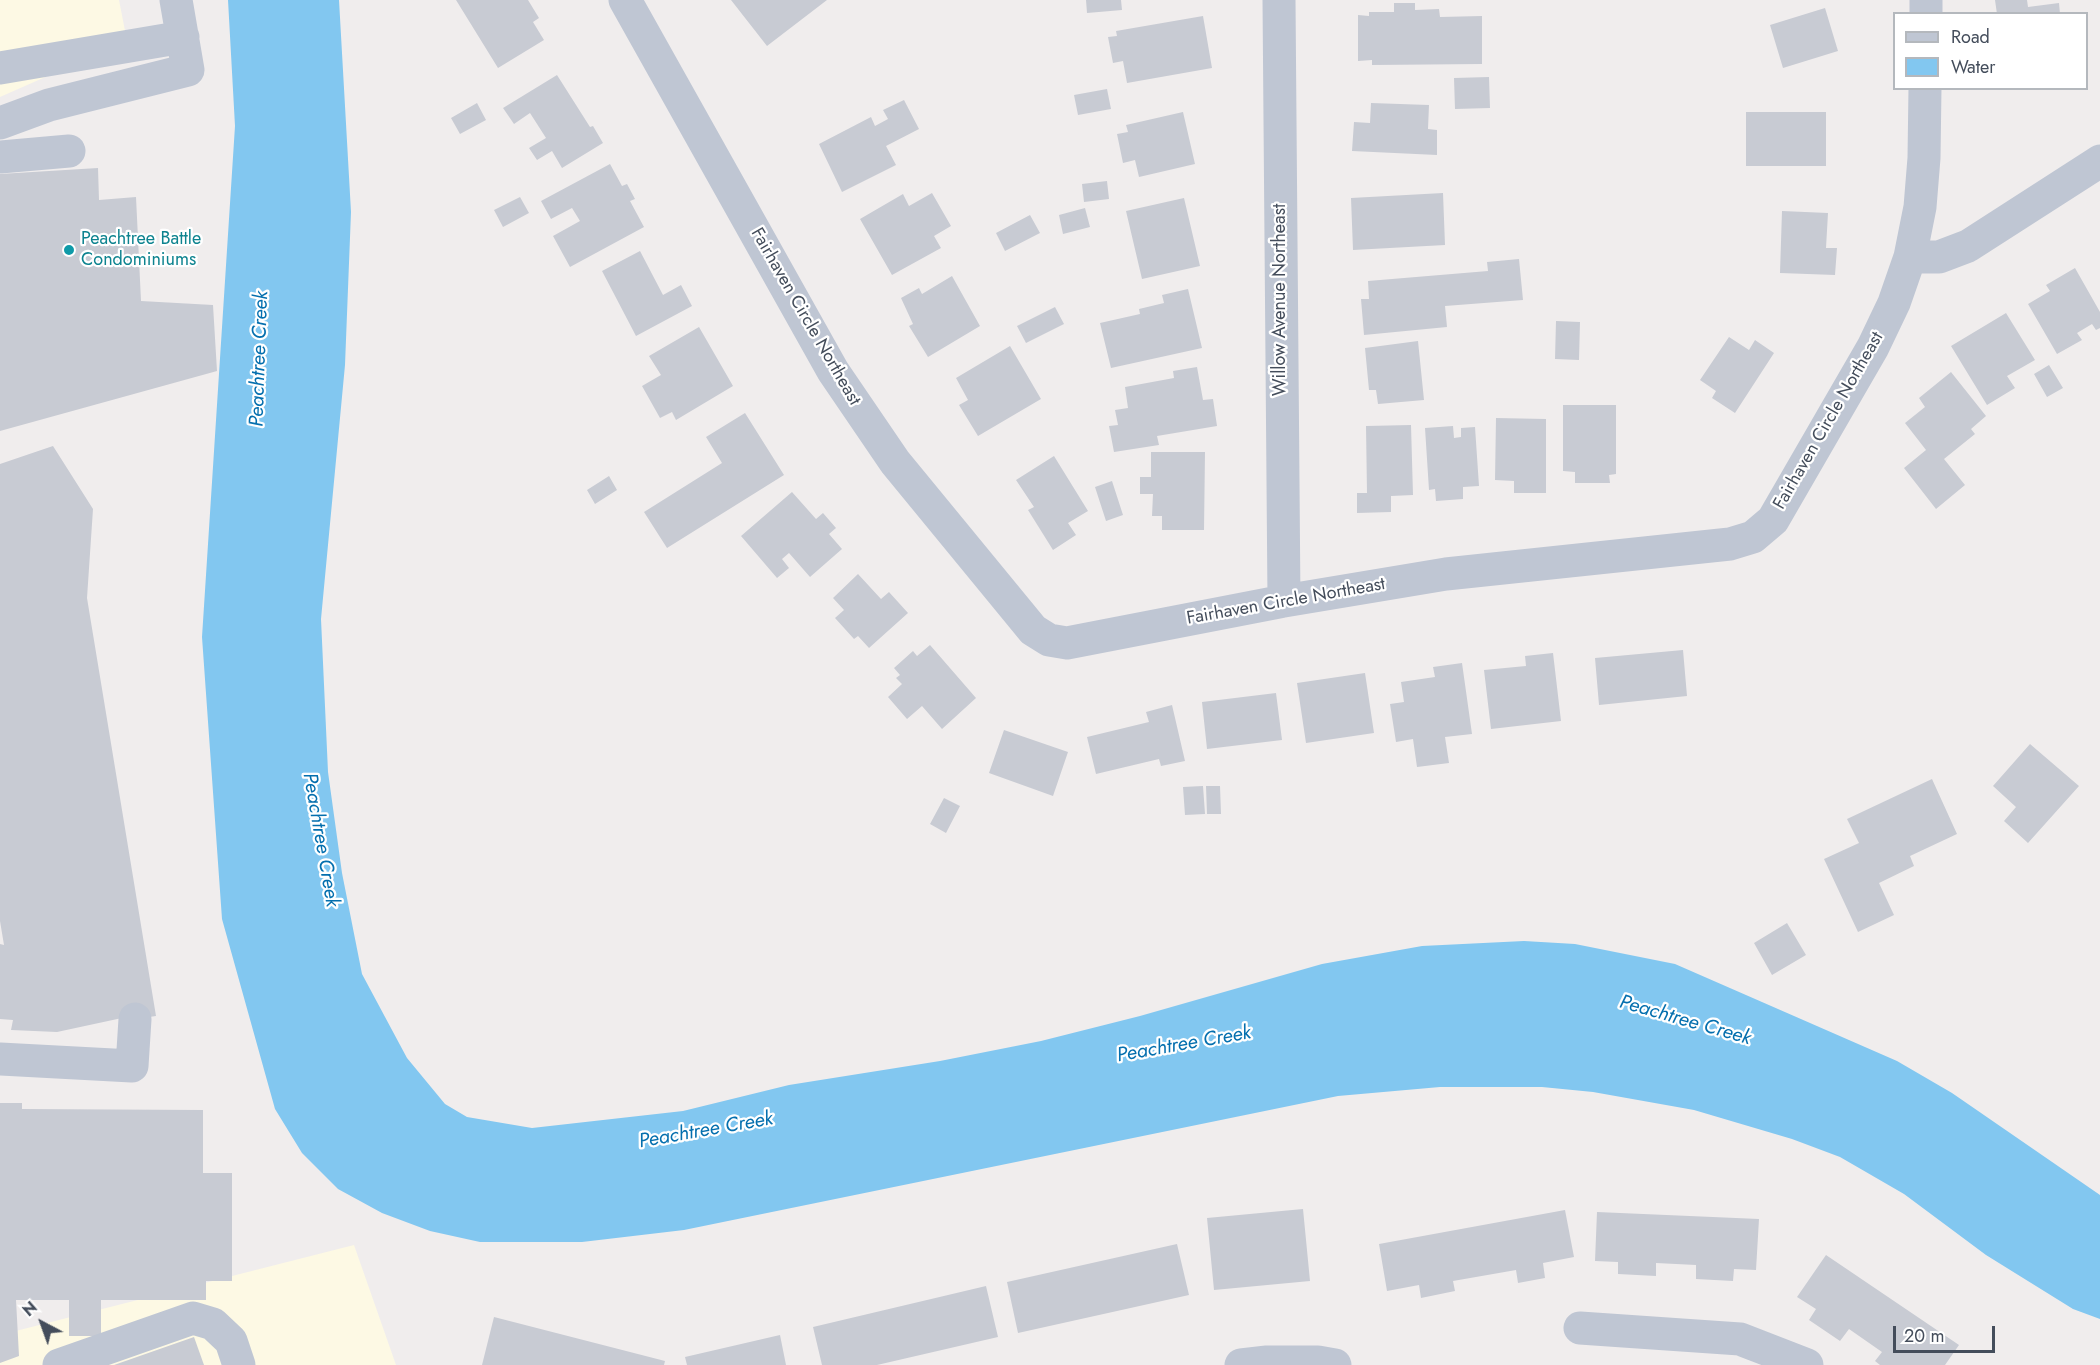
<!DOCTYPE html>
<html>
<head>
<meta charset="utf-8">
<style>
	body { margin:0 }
	#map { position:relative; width:2100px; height:1365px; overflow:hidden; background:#f0eded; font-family:Jost,sans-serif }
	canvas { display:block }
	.legend { position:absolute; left:1893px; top:12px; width:195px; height:78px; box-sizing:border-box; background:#fff; border:2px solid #b4b8bd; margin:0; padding:8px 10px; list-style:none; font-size:18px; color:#444d5b }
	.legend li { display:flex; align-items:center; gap:12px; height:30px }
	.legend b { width:30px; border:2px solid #b4b8bd }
	.north { position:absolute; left:12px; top:1293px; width:60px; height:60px; -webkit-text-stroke:4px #fff; paint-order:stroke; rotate:319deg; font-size:16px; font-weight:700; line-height:24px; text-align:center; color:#444d5b }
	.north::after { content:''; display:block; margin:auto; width:21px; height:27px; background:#444d5b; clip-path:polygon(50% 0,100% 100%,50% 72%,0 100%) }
	.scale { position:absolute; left:1893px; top:1326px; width:102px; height:27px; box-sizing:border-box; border:3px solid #444d5b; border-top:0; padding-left:8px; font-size:18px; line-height:21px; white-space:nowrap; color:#444d5b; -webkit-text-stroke:4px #fff; paint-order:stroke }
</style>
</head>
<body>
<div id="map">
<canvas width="2100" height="1365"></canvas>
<ul class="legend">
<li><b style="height:8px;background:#bfc6d3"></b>Road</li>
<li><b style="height:16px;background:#82c7f0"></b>Water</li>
</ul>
<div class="north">N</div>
<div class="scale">20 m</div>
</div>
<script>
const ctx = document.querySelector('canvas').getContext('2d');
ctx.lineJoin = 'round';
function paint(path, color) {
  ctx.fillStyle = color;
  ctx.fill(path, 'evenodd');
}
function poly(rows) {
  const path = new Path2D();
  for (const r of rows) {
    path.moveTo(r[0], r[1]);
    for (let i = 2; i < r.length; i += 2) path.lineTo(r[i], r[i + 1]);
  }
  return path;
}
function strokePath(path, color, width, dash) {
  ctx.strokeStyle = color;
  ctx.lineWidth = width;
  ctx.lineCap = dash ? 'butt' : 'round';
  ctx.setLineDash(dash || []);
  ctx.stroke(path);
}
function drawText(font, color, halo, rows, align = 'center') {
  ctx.font = font + ' Jost,sans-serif';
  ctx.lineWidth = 4.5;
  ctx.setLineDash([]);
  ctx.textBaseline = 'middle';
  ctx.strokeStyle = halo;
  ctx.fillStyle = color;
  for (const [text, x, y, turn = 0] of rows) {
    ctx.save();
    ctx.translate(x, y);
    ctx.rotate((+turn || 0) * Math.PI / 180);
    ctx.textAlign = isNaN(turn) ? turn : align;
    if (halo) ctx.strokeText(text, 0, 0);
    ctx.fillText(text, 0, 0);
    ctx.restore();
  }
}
const commercial = poly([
	[0,0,119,0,127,41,0,97],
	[354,1245,396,1365,0,1365,0,1335]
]);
const water = poly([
	[228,0,339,0,351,212,345,365,321,619,328,772,342,873,362,974,407,1058,445,1104,467,1117,532,1128,683,1111,789,1085,940,1061,1041,1041,1140,1016,1322,964,1422,946,1524,941,1575,944,1675,964,1897,1061,1952,1093,2100,1195,2100,1319,2073,1309,1986,1255,1904,1194,1840,1157,1792,1139,1694,1110,1593,1092,1542,1087,1440,1087,1338,1096,684,1230,582,1242,480,1242,430,1231,382,1213,338,1189,302,1153,275,1109,222,919,202,637,235,126]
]);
const building = poly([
	[456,0,528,0,539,18,533,22,544,40,498,68],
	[731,0,827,0,767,46],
	[1086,0,1121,0,1122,10,1087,13],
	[1995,0,2027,0,2028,7,2059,3,2060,14,1997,14],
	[1394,3,1415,3,1415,10,1439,9,1440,17,1482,16,1482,64,1372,65,1372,60,1358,61,1358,15,1369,16,1369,12,1394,12],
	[1825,8,1838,51,1783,68,1770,25],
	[1203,16,1212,68,1127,83,1123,61,1113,63,1108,37,1117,36,1116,31],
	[557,75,590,127,593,126,603,143,562,168,552,151,537,160,529,148,546,138,530,113,514,124,503,108],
	[1489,77,1490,108,1455,109,1454,78],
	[1107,89,1111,109,1078,115,1074,95],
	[904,100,919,129,886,146,896,165,842,192,819,144,871,117,875,126,888,119,883,110],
	[477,103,486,120,460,134,451,118],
	[1371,103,1429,105,1428,129,1437,130,1437,155,1352,151,1354,122,1370,123],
	[1183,112,1195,164,1139,177,1135,160,1123,163,1117,134,1128,132,1126,125],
	[1746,112,1826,112,1826,166,1746,166],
	[610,164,622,186,627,184,635,199,630,201,644,227,570,267,553,236,580,221,572,208,551,219,541,201],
	[98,168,99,200,136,197,141,301,213,305,217,371,0,431,0,174],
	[1107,181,1109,199,1084,202,1082,184],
	[932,193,951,226,934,236,941,248,892,275,860,219,903,194,909,206],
	[1443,193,1445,245,1353,250,1351,198],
	[520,197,529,213,503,227,494,210],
	[1184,198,1200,266,1142,279,1126,211],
	[1085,208,1090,227,1063,234,1059,215],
	[1782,211,1828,213,1826,248,1837,248,1835,275,1780,273],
	[1030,215,1040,233,1005,251,996,233],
	[640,251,663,295,681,285,692,306,636,336,602,271],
	[1519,259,1523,300,1445,306,1447,327,1364,335,1361,299,1369,299,1368,281,1488,271,1487,262],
	[2075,268,2100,312,2100,328,2096,330,2092,324,2077,333,2082,340,2057,354,2028,304,2050,291,2046,285],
	[952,276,980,326,928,357,909,326,913,324,901,298,919,288,922,294],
	[1188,289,1202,348,1111,368,1100,323,1140,314,1139,309,1164,303,1162,295],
	[1055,307,1064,324,1026,343,1017,326],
	[2006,313,2035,360,2007,376,2015,388,1987,405,1951,346],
	[1556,321,1580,322,1579,360,1555,359],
	[699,327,733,386,676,420,672,412,660,418,642,386,661,375,649,356],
	[1729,337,1749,350,1755,340,1774,353,1735,413,1712,398,1716,391,1700,380],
	[1418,341,1424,400,1378,404,1376,390,1369,390,1365,348],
	[1010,346,1041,399,978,436,959,405,968,400,956,378],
	[2049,365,2063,388,2047,397,2034,374],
	[1197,367,1203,400,1213,399,1217,426,1157,436,1159,445,1114,452,1109,426,1118,425,1115,410,1128,408,1125,387,1174,378,1173,371],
	[1951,372,1986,416,1971,429,1975,434,1944,459,1965,485,1936,509,1904,468,1926,450,1905,423,1925,407,1919,398],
	[1563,405,1616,405,1616,474,1609,475,1610,483,1575,483,1575,472,1563,471],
	[745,413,784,475,667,548,644,512,722,463,706,437],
	[1496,418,1546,419,1546,493,1514,493,1514,481,1495,480],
	[1411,425,1413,495,1391,496,1391,512,1357,513,1357,493,1367,493,1366,426],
	[1453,426,1454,438,1461,437,1461,428,1475,427,1479,486,1463,487,1463,499,1436,501,1435,489,1429,490,1425,428],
	[53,446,93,509,87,598,156,1016,135,1019,122,1018,57,1032,11,1030,13,1020,0,1019,0,944,4,945,0,921,0,464],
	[1151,452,1205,452,1204,530,1162,530,1162,516,1152,516,1153,494,1140,494,1140,477,1151,477],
	[1054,456,1088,511,1068,523,1076,535,1053,550,1028,510,1034,507,1016,480],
	[609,476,617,490,595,504,587,490],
	[1112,481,1123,515,1106,521,1095,487],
	[792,492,816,519,823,513,836,528,829,534,842,549,810,577,789,553,782,559,789,568,777,578,741,536],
	[858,574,881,599,889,592,908,613,869,648,858,636,854,639,835,618,844,610,833,598],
	[930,645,976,698,942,729,922,706,907,719,888,697,902,684,896,678,900,675,894,668,913,651,917,656],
	[1683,650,1687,696,1599,705,1595,658],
	[1553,653,1561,721,1491,729,1484,670,1526,666,1525,656],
	[1462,663,1472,734,1445,737,1449,763,1417,767,1413,739,1396,742,1390,704,1404,702,1401,682,1435,677,1433,667],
	[1365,673,1374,733,1306,743,1297,683],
	[1276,693,1282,740,1207,749,1202,702],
	[1172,705,1185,761,1161,766,1159,759,1096,774,1087,737,1149,722,1146,712],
	[1004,730,1068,752,1053,796,989,773],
	[2030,744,2079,786,2028,843,2004,821,2016,807,1993,786],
	[1932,779,1957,834,1910,856,1914,866,1879,883,1894,915,1858,932,1824,859,1859,843,1847,819],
	[1203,786,1205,814,1185,815,1183,787],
	[1206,786,1220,786,1221,814,1207,814],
	[944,798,960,806,946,833,930,824],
	[1787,923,1806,955,1772,975,1754,943],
	[0,1103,22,1103,22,1109,203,1110,203,1173,232,1173,232,1281,206,1281,206,1300,101,1300,101,1336,69,1336,69,1300,16,1300,19,1356,0,1363],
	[1303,1209,1310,1281,1214,1290,1207,1218],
	[1565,1210,1574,1257,1543,1263,1545,1278,1518,1283,1516,1270,1453,1281,1455,1291,1421,1298,1419,1285,1387,1291,1379,1244],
	[1597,1212,1759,1219,1756,1270,1734,1269,1733,1281,1696,1279,1696,1265,1656,1263,1656,1276,1618,1274,1618,1262,1595,1261],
	[1177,1244,1189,1295,1018,1333,1007,1282],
	[1826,1255,1959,1345,1945,1365,1880,1365,1875,1361,1882,1352,1849,1329,1840,1341,1809,1320,1816,1309,1797,1297],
	[986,1286,998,1337,877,1365,822,1365,813,1327],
	[494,1317,665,1361,664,1365,482,1365],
	[780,1335,786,1365,687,1365,685,1357],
	[194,1337,204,1365,114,1365]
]);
const minor = poly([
	[625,0,833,371,895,462,1033,630,1049,640,1067,643,1284,601,1446,574,1730,544,1753,537,1773,520,1873,347,1894,303,1910,257,1920,207,1924,158,1925,88],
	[1279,0,1284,601],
	[1926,14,1926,0],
	[0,68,183,37],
	[0,123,49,105,188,70,176,0],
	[0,157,69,151],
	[1910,257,1939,257,1968,246,2100,161],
	[0,1059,132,1066,135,1019],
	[1580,1328,1740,1339,1807,1365],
	[59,1365,193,1318,213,1324,231,1341,239,1365],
	[1241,1365,1267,1362,1318,1362,1335,1365]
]);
const markers = [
	[69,250,6,"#0f9aa8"]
];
const cultureNames = [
	["Peachtree Battle",81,240],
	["Condominiums",81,261]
];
const streetNames = [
	["Willow Avenue Northeast",1281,300,-90],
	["Fairhaven Circle Northeast",805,317,60],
	["Fairhaven Circle Northeast",1829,421,-60],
	["Fairhaven Circle Northeast",1286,602,-10]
];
const waterNames = [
	["Peachtree Creek",260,359,-88],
	["Peachtree Creek",320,840,80],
	["Peachtree Creek",1685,1021,16],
	["Peachtree Creek",1184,1045,-10],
	["Peachtree Creek",706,1131,-10]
];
paint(commercial, '#fdf9e4');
paint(water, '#82c7f0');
paint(building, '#c8cbd3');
strokePath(minor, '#bfc6d3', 33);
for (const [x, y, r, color] of markers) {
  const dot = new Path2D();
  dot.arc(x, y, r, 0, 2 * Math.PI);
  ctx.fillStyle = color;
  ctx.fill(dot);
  strokePath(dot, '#fff', 2);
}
drawText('18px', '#0d838f', '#fff', cultureNames, 'left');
drawText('18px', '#444d5b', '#fff', streetNames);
drawText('italic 20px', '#046fae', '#fff', waterNames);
</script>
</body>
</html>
